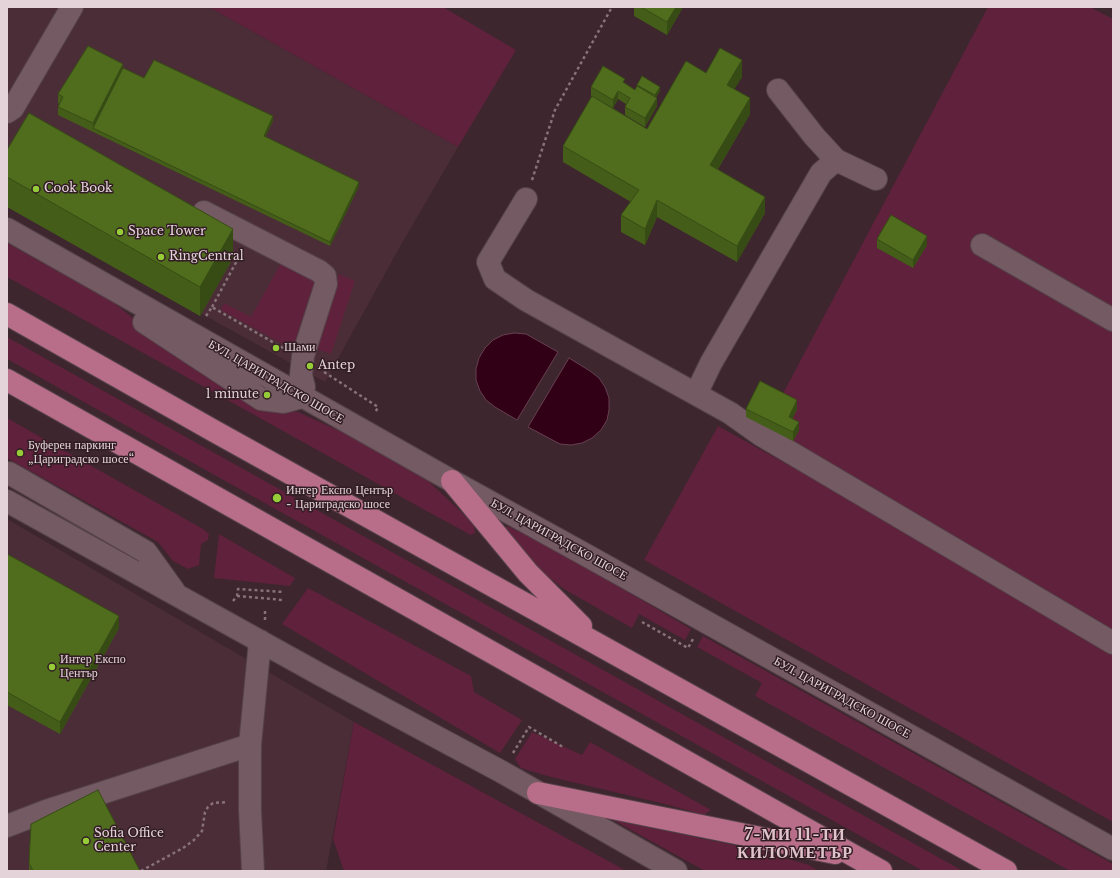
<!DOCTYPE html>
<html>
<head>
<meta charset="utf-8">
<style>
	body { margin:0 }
	#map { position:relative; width:1120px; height:878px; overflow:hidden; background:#3d262e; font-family:"Libre Baskerville",serif }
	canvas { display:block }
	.frame { position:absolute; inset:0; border:8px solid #e4d4d9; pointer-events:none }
</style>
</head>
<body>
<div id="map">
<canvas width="1120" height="878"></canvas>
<div class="frame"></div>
</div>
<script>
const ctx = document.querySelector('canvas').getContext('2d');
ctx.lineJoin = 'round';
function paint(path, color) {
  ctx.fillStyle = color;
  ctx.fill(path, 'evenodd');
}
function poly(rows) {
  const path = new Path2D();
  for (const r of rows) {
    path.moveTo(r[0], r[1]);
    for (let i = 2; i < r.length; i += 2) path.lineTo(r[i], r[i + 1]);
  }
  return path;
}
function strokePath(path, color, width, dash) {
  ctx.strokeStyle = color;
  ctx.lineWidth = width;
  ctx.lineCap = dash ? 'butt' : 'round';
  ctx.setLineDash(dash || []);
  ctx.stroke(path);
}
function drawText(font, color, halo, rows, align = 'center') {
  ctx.font = font + ' "Libre Baskerville",serif';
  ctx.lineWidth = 3;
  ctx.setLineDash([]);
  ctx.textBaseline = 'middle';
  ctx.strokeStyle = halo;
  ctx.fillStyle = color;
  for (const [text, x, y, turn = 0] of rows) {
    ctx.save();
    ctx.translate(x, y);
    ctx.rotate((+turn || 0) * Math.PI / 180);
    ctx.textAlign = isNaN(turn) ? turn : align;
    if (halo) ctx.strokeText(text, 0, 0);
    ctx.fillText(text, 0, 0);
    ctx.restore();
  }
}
const built = poly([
	[7,7,209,7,458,147,402,243,325,382,7,206],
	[7,519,354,722,326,871,7,871]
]);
const green = poly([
	[209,7,443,7,516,50,458,147],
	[988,7,1090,7,1113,19,1113,822,644,560,718,426,801,472,806,461,761,435],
	[7,243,113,302,206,377,262,407,298,412,355,438,424,477,474,524,475,533,471,535,423,509,7,277],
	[281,263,316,281,297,337,297,352,221,310,224,303,251,317],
	[339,274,355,281,331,354,314,348],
	[7,337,963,871,923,871,7,359],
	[7,418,203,529,209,534,208,540,201,544,199,565,188,569,173,561,158,542,7,458],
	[506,527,509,527,532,538,577,562,691,629,685,640,639,614,632,628,564,589,547,576,528,558,504,528],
	[219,534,295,578,290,586,214,578],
	[308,588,471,676,474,692,522,720,500,753,282,624],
	[703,636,1113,864,1113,871,1070,871,755,696,762,683,697,647],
	[354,722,623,869,623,871,344,871,333,839],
	[532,732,582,755,590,742,711,810,704,815,665,804,551,777,521,768,515,759],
	[613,820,757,850,809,865,818,871,705,871]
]);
const water = poly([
	[514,333,526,334,558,352,517,420,495,407,486,400,480,391,476,380,476,369,479,358,485,348,493,340,503,335,514,333],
	[569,358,590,371,599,378,605,387,609,398,609,410,607,420,601,430,592,438,582,443,571,445,560,444,528,427,569,358]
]);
const path = poly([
	[532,180,555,110,612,7],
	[212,307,240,255],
	[206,316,212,307,283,348],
	[324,372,378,407,375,413],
	[237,596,283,600],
	[233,601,237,596,238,589,284,592],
	[265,620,265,610],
	[642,622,688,648,693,639],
	[513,753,529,727,563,747],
	[141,871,183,848,194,840,202,831,205,812,208,807,213,803,228,802]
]);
const minor = poly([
	[778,90,814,136,836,160,876,179],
	[7,112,13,108,72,7],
	[526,199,488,262,495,279,526,300,730,413,761,435,1113,643],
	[7,229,452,481,586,555,1113,849],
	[982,245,1113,320],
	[144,322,261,399,284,402,302,397,304,387,301,375,303,356,326,284,325,276,319,271,204,212],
	[696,394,711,363,821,173,836,160],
	[9,473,146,552,174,591],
	[7,501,321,675,502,772,676,871],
	[7,826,46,811,250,745],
	[253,871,250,810,250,745,260,641]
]);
const highway = poly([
	[7,314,214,431,1006,871],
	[7,380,881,871],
	[452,481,528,573,581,626],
	[538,793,835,853]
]);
const wall = poly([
	[634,7,683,7,667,35,634,16],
	[123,68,144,78,273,121,265,137,359,186,330,246,58,115,58,107,60,104,58,103,58,94],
	[706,73,742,77,734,89,750,114,718,169,765,213,737,262,657,217,645,245,621,232,621,215,631,202,563,162,563,146,647,129],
	[625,84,635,90,637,86,637,85,660,91,656,97,657,106,645,127,625,115,625,107,626,104,618,99,613,108,591,96,591,87],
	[7,150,233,258,200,316,7,207],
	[877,239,927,245,913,268,877,248],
	[746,409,797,409,792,419,799,430,793,441,746,417],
	[7,554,119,628,60,734,7,705],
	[29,863,140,871,29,871]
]);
const shadedWall = poly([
	[676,7,683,7,667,35,667,22],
	[742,60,742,77,727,101,727,85],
	[123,64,123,72,93,128,93,123],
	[660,87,660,91,655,99,655,95],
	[618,91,618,99,613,108,613,100],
	[657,98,657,106,645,127,645,118],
	[750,98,750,114,710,182,710,165],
	[273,116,273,121,264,140,264,136],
	[359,182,359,186,330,246,330,242],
	[765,197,765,213,737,262,737,246],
	[657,200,657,217,645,245,645,229],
	[233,229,233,258,200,316,200,287],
	[927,236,927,245,913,268,913,260],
	[797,400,797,409,789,426,789,417],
	[799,422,799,430,793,441,793,432],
	[119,616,119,628,60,734,60,722]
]);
const building = poly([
	[641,7,676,7,667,22,641,7],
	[88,46,123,64,93,123,58,107,63,97,58,94,88,46],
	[720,48,742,60,727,85,750,98,710,165,765,197,737,246,657,200,645,229,621,215,639,190,563,146,592,96,647,129,686,61,706,73,720,48],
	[154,60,273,116,264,136,359,182,330,242,93,128,123,68,144,78,154,60],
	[603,66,625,79,623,82,635,90,637,86,657,98,645,118,625,107,630,98,618,91,613,100,591,87,603,66],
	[642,76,660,87,655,95,637,85,642,76],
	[29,113,233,229,200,287,7,177,7,150,29,113],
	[891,215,927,236,913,260,877,239,891,215],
	[760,381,797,400,789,417,799,422,793,432,746,409,760,381],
	[7,554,119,616,60,722,7,692,7,554],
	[98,790,140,871,33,871,29,863,31,824,98,790]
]);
const markers = [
	[36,189,4,"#97cc39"],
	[120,232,4,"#97cc39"],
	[161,257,4,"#97cc39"],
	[276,348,4,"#97cc39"],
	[310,366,4,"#97cc39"],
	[267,395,4,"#97cc39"],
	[20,453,4,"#97cc39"],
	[277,498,5,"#97cc39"],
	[52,667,4,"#97cc39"],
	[86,841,4,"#97cc39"]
];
const poiNames = [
	["Cook Book",44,189],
	["Space Tower",128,232],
	["RingCentral",169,257],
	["Шами",284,348],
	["Antep",318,366],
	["1 minute",259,395,"right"],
	["Буферен паркинг",28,446],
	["„Цариградско шосе“",28,460],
	["Интер Експо Център",286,491],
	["- Цариградско шосе",286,505],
	["Интер Експо",60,660],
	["Център",60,674],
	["Sofia Office",94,834],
	["Center",94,848]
];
const streetNames = [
	["БУЛ. ЦАРИГРАДСКО ШОСЕ",276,382,30],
	["БУЛ. ЦАРИГРАДСКО ШОСЕ",559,540,29],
	["БУЛ. ЦАРИГРАДСКО ШОСЕ",842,698,29]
];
const districtNames = [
	["7-МИ 11-ТИ",795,835],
	["КИЛОМЕТЪР",795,853]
];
paint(built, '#4b2d37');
paint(green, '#5f213b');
paint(water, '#310016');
strokePath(water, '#674050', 1);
strokePath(minor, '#554249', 24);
strokePath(highway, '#554249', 24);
strokePath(path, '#867278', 2.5, [3, 3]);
strokePath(minor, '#745a62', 22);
strokePath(highway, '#b86d88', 22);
paint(wall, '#445e19');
paint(shadedWall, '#374c14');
paint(building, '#4f6d1d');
strokePath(building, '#374c14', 1);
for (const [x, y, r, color] of markers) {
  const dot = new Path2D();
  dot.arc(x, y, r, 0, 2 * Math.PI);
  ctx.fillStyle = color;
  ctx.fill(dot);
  strokePath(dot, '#321d24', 1.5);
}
drawText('12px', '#e4d4d9', '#321d24', poiNames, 'left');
drawText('12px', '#e4d4d9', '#321d24', streetNames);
ctx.letterSpacing = '1px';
drawText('bold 16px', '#e1c3cc', '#321d24', districtNames);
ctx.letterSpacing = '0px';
</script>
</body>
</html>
